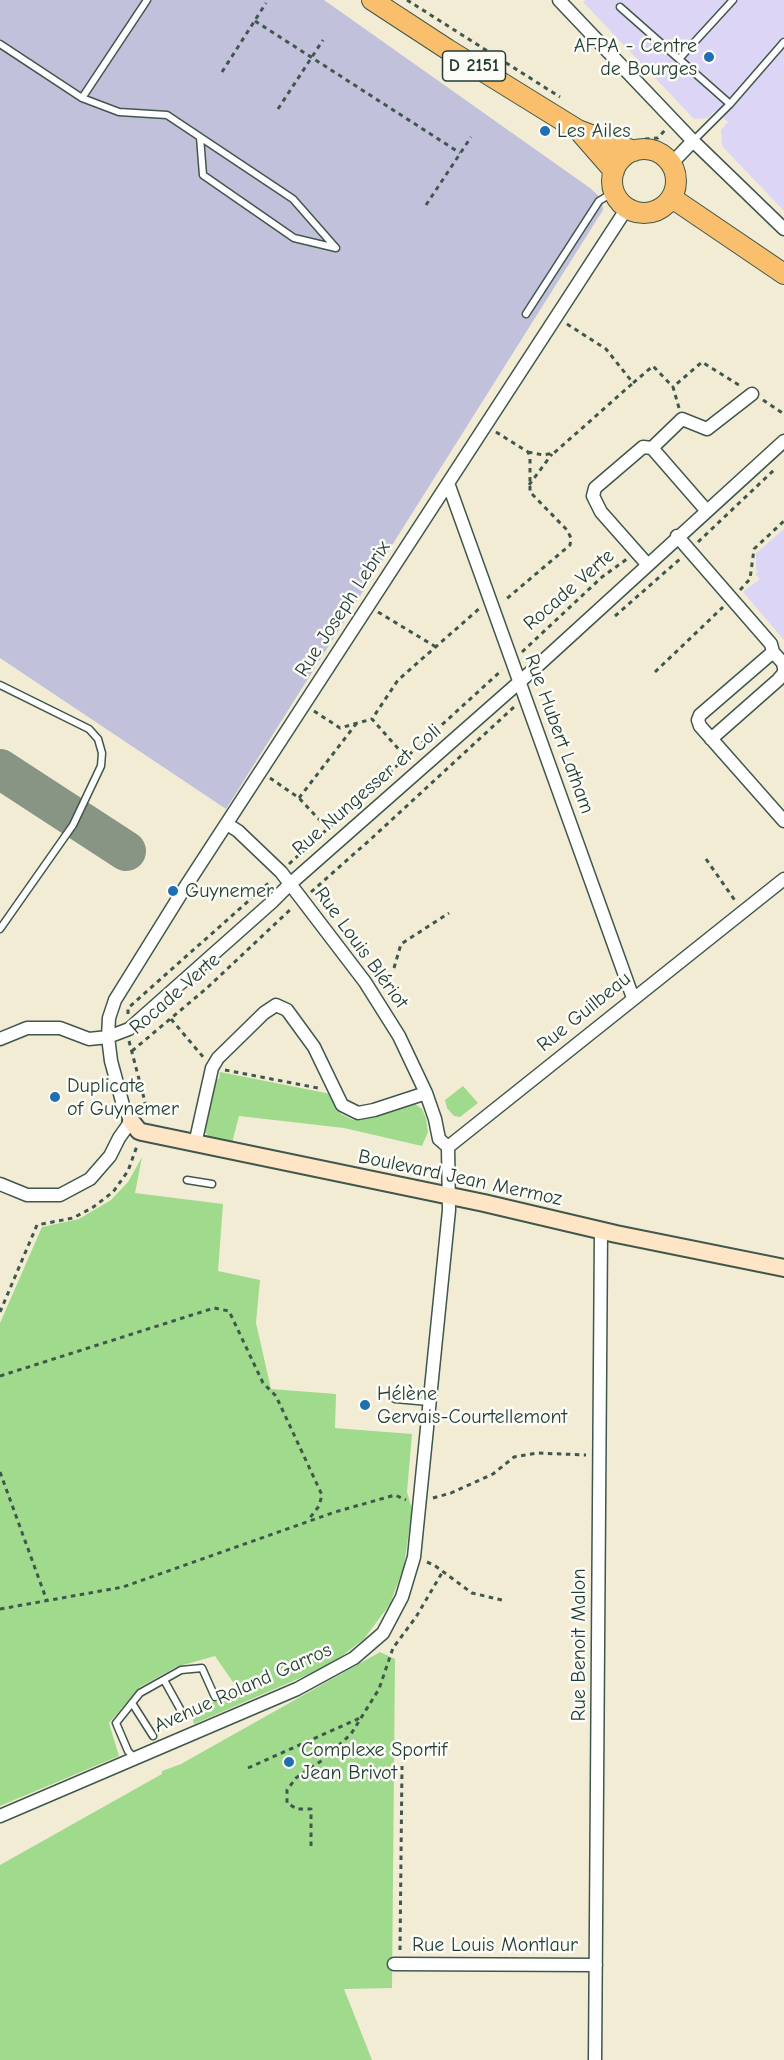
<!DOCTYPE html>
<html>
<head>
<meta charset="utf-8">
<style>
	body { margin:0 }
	canvas { display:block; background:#f2ecd5 }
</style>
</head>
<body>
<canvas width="784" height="2060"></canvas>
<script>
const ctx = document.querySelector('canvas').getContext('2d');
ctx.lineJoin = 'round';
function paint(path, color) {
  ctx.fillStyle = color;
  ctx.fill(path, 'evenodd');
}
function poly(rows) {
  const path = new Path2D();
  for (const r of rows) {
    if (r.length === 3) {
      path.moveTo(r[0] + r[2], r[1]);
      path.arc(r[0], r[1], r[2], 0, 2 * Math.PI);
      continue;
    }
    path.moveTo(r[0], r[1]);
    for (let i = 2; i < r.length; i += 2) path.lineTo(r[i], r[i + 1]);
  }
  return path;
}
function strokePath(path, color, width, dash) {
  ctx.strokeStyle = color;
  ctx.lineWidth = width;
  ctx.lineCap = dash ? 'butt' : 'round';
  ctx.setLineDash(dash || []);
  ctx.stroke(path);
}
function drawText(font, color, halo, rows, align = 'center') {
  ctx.font = font + ' "Comic Neue",sans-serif';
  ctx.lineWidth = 5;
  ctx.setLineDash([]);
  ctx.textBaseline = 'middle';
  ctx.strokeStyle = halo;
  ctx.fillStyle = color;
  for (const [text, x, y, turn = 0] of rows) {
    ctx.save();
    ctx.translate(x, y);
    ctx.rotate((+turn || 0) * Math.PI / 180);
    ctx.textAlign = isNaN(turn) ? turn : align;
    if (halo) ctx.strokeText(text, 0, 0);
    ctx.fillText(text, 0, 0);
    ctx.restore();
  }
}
const built = poly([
	[585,0,784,0,784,211,722,146,721,130,728,122,715,111,708,118,694,119,583,2],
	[784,529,784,640,743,592,760,579,755,574,758,572,756,569,756,553]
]);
const industrial = poly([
	[0,0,324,0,590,188,602,199,603,210,226,809,0,658]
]);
const green = poly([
	[220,1072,331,1094,335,1106,341,1114,353,1120,361,1119,414,1103,422,1109,426,1118,428,1132,422,1146,344,1128,239,1116,232,1143,209,1137,205,1132,215,1079,219,1079],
	[463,1086,478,1103,460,1117,454,1116,447,1108,445,1100],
	[142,1157,135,1193,223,1204,218,1271,260,1280,256,1323,271,1389,336,1394,335,1428,412,1434,407,1492,412,1509,404,1566,390,1604,364,1639,330,1665,194,1724,192,1715,237,1688,215,1656,176,1667,140,1687,109,1723,119,1756,0,1806,0,1323,42,1227,79,1219,111,1200,128,1182],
	[380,1652,395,1659,392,1988,344,1989,372,2060,0,2060,0,1865,162,1774,162,1771,181,1764]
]);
const taxiway = poly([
	[0,769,126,851]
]);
const path = poly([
	[407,0,560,97],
	[255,21,460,153],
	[222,72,266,3],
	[278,109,323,40],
	[645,139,658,138,665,130],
	[426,205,471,137],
	[567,324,606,349,633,383,653,366,673,387],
	[763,400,784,414],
	[679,408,673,387,702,362,742,387],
	[496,432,528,452,530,457,530,492,567,530,571,538,570,545,504,601],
	[528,452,543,455,554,453,633,383],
	[529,485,552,454],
	[698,542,774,470],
	[740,590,750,579,754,549,784,521],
	[378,612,436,647],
	[615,616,680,559],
	[522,652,602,577,627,559],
	[655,672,723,607],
	[314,711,340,728,372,719],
	[410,762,372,719,398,680,480,608],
	[270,778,299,798,327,828],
	[299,798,356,724],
	[706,859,736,902],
	[289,864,502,670],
	[311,892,372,838,514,707],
	[394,968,401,944,449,913],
	[128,1014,128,1008,271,881],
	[171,1019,204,1058],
	[129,1041,145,1102,145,1113],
	[132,1051,207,988,292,908],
	[225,1070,318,1088],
	[0,1312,37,1225,73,1218,92,1208,113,1192,128,1171,137,1146],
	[0,1376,214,1308,229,1311,263,1383,276,1396,322,1495,319,1506,309,1519],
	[0,1472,47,1601],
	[433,1498,451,1493,493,1474,514,1457,537,1453,586,1455],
	[427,1562,434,1565,472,1593,506,1601],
	[0,1609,123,1587,335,1512,395,1495,406,1500],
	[248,1768,360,1718],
	[311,1846,311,1809,297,1809,287,1803,287,1790,296,1778,324,1759,351,1734,379,1689,393,1648,416,1617,443,1571],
	[400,1950,402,1766]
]);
const lane = poly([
	[620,7,730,104],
	[0,44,82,98,119,112,167,115,293,199,336,248,294,238,203,175,200,137],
	[679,59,733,0],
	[82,98,147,0],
	[693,141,730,104,784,42],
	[526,314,599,201,614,192],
	[0,685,89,729,98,739,102,753,101,766,73,825,0,929],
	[187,1180,212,1184],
	[395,1399,429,1402],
	[164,1680,184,1716],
	[132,1703,153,1736],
	[134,1758,128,1751,116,1723,140,1693,181,1670,202,1668,215,1697]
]);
const street = poly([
	[559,0,693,141,671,164],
	[693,141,784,229],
	[652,448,682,419,707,429,752,394],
	[448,483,633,998],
	[677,536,771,644,773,652,783,663,784,668],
	[647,564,601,512,593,496,595,488,643,447,652,448,706,510],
	[773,652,700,715,698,720,700,726,784,821],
	[711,739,778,680,784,673,784,669],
	[227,824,238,831,281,872,365,982,399,1036,426,1093,435,1119,439,1139,448,1147],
	[0,1039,27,1028,60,1028,89,1039,108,1037,129,1029,272,902,290,884,533,670,784,441],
	[195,1144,212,1068,218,1058,264,1013,276,1005,287,1010,314,1047,342,1105,358,1113,374,1110,426,1093],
	[0,1184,27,1195,60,1195,90,1179,110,1156,119,1138,131,1121,123,1105,111,1061,108,1037,109,1018,115,1000,184,889,627,208],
	[0,1816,297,1689,354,1658,383,1633,402,1597,414,1557,449,1210,448,1147,784,879],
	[394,1964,596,1965],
	[595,2060,601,1230]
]);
const secondary = poly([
	[131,1121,139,1131,142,1132,484,1203,616,1234,784,1268]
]);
const primary = poly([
	[372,0,447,49,578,130,634,151],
	[580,132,614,171],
	[644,181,32],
	[672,198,784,274]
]);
const markers = [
	[709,57,6,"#1f6fb2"],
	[545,131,6,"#1f6fb2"],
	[173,891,6,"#1f6fb2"],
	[55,1097,6,"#1f6fb2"],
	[365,1405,6,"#1f6fb2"],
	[289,1762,6,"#1f6fb2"]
];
const shields = [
	[474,66,63]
];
const shieldNames = [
	["D 2151",474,66]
];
const poiNames = [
	["AFPA - Centre",697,46,"right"],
	["de Bourges",697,69,"right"],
	["Les Ailes",557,131],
	["Guynemer",185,891],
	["Duplicate",67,1086],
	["of Guynemer",67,1109],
	["Hélène",377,1394],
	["Gervais-Courtellemont",377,1417],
	["Complexe Sportif",301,1750],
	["Jean Brivot",301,1773]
];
const streetNames = [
	["Rocade Verte",569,590,-41],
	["Rue Joseph Lebrix",343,609,-57],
	["Rue Hubert Latham",559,734,70],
	["Rue Nungesser et Coli",367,790,-41],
	["Rue Louis Blériot",361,948,54],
	["Rocade Verte",175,994,-41],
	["Rue Guilbeau",584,1012,-39],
	["Boulevard Jean Mermoz",460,1178,12],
	["Rue Benoit Malon",579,1645,-90],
	["Avenue Roland Garros",243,1688,-24],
	["Rue Louis Montlaur",495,1945]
];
paint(built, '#ddd5f6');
paint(industrial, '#c2c1dc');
paint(green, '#a0da8d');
strokePath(taxiway, '#889484', 40);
strokePath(lane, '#3f574c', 9);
strokePath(street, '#3f574c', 15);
strokePath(secondary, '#3f574c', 20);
strokePath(primary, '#3f574c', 22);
strokePath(path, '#3f574c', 3, [4.5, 4.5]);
strokePath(lane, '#fff', 6);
strokePath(street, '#fff', 12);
strokePath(secondary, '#fde5c5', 16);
strokePath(primary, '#f9bf6d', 20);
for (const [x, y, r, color] of markers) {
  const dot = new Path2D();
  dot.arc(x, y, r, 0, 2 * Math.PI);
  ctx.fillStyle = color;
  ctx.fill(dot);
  strokePath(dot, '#fdfcf7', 2);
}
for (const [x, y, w] of shields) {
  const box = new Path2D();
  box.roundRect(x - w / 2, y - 15, w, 30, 4.5);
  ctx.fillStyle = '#fdfcf7';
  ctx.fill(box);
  strokePath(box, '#1f3d34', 1.5);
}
drawText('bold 18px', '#1f3d34', null, shieldNames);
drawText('20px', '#1f3d34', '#fdfcf7', poiNames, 'left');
drawText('20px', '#1f3d34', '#fdfcf7', streetNames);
</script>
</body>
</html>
